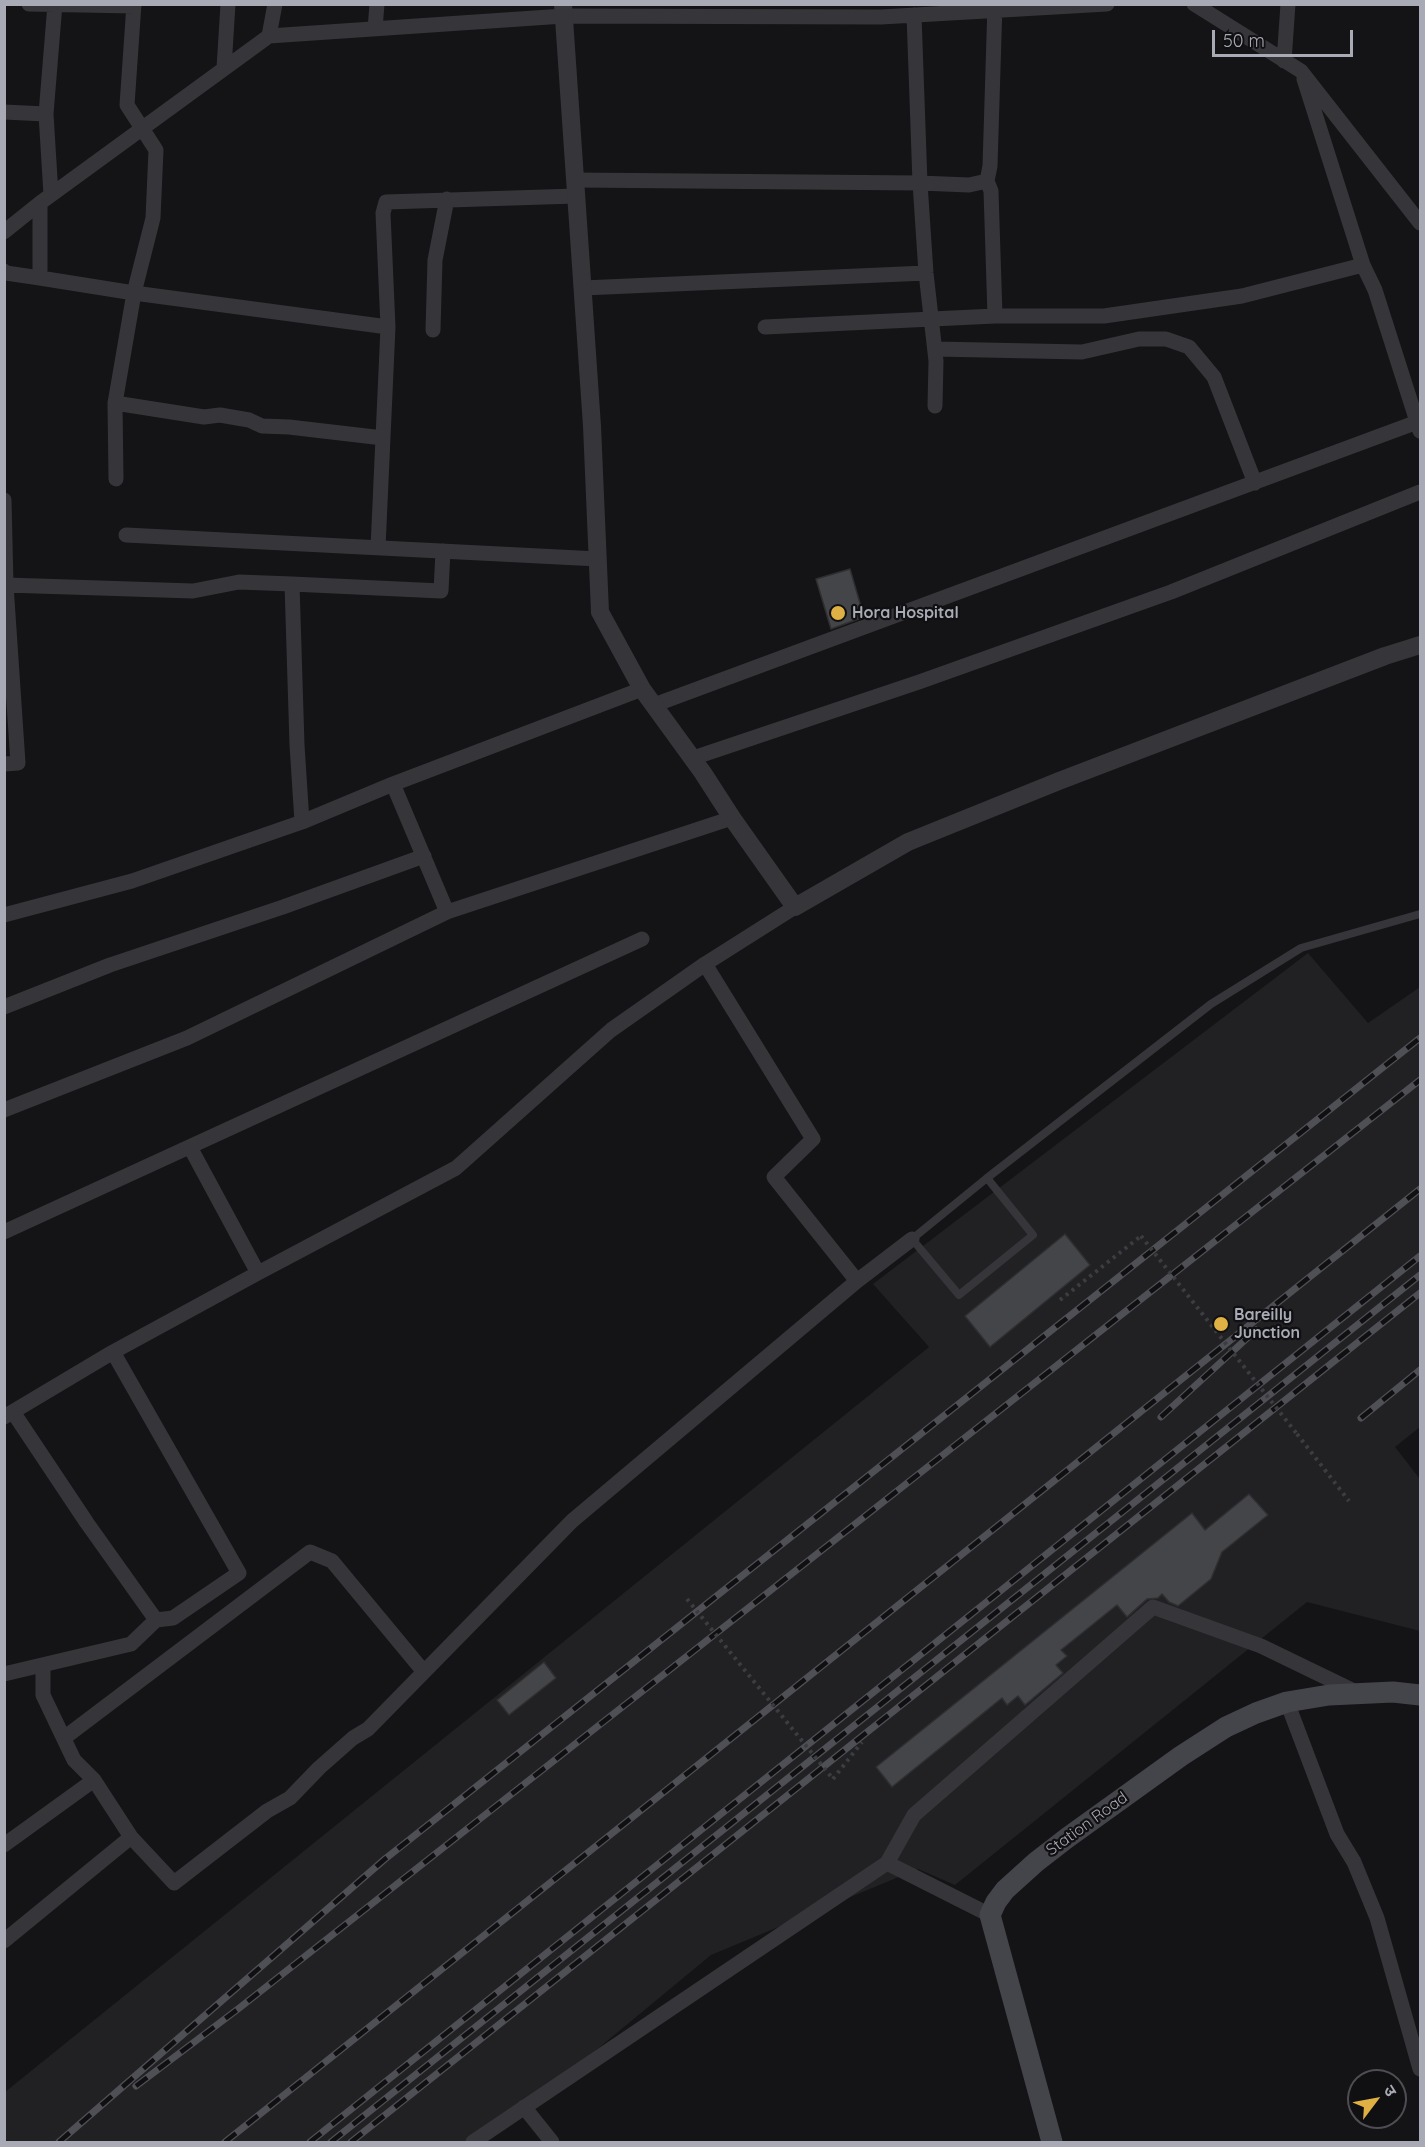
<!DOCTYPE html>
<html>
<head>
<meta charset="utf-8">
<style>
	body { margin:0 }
	#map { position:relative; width:1425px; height:2147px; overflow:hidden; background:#141416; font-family:Quicksand,"Noto Sans Devanagari",sans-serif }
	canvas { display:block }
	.frame { position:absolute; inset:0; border:6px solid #a8abb5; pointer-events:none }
	.north { position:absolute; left:1347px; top:2069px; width:60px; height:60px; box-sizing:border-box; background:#100f11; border:2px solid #4d4d53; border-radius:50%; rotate:58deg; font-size:16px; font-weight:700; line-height:24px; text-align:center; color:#a8abb5 }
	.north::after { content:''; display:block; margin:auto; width:21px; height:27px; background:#dfb044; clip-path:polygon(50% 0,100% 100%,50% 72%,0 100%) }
	.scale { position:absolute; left:1212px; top:30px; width:141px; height:27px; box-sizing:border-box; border:3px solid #a8abb5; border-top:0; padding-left:8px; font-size:18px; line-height:21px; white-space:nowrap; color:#a8abb5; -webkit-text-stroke:4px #100f11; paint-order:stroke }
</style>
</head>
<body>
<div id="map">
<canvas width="1425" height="2147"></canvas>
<div class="frame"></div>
<div class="north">उ</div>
<div class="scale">50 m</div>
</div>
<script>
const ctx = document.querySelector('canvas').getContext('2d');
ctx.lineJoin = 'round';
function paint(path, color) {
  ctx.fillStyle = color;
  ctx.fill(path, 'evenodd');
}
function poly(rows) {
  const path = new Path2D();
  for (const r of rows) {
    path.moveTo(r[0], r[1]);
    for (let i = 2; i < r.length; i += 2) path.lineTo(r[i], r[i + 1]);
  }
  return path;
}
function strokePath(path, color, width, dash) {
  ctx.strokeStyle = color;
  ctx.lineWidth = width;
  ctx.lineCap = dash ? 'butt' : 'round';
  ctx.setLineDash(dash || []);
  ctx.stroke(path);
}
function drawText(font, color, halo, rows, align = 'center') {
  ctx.font = font + ' Quicksand,sans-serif';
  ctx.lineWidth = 4.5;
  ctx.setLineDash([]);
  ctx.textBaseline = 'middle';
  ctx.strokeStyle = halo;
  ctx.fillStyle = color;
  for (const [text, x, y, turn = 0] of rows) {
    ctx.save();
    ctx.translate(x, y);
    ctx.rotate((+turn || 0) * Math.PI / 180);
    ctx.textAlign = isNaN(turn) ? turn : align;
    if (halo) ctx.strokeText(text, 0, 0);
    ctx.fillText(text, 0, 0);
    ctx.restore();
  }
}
const built = poly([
	[1308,953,1368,1023,1420,987,1420,1427,1395,1447,1420,1479,1420,1631,1307,1602,955,1885,918,1869,711,1955,485,2142,5,2142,5,2092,929,1347,873,1284]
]);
const building = poly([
	[850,569,864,617,831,629,816,579,850,569],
	[1065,1234,1090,1265,990,1347,965,1316,1065,1234],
	[1249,1494,1268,1515,1222,1552,1211,1579,1178,1606,1169,1602,1162,1594,1158,1598,1147,1599,1127,1617,1117,1605,1061,1650,1067,1656,1056,1665,1063,1673,1025,1705,1018,1696,1007,1705,1002,1698,892,1787,876,1767,1192,1513,1205,1530,1249,1494],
	[544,1662,556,1678,509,1715,497,1700,544,1662]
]);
const path = poly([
	[1060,1300,1141,1236],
	[1297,1434,1349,1501],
	[833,1779,862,1742]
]);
const service = poly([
	[987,1178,1211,1004,1301,948,1420,914],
	[987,1178,1033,1235,959,1295,912,1239,987,1178]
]);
const minor = poly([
	[29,4,134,6],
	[995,4,990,166,987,181,991,191,995,316],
	[1194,4,1301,71,1420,223],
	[914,15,920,183,926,273,936,361,935,406],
	[375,29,377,4],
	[269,36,275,4],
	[1284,61,1288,4],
	[224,68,228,4],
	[1304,79,1363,265],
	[4,112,46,114],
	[575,180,920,183,969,185,987,181],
	[51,195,46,114,55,4],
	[40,203,40,278,134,293,388,327,378,548],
	[4,232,40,203,269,36,564,16,881,17,1107,4],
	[4,271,6,273,40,278],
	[583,288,926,273],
	[388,327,383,213,386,202,576,196],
	[765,327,995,316,1104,316,1242,296,1363,265,1375,290,1420,431],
	[433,330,435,260,447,199],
	[935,349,1082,352,1139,339,1166,339,1189,347,1214,377,1255,483],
	[115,403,204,417,220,415,249,420,262,426,289,427,383,438],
	[116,479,115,403,134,293,153,218,156,150,127,105,134,4],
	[4,500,6,585,4,585],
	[126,535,598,559],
	[292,584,441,591,443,551],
	[654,705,1420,421],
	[693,758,919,682,1171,592,1420,492],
	[4,764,18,763,6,585,193,591,239,582,292,584,297,745,302,822],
	[393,784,447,912],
	[4,915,132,881,302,822,393,784,642,689],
	[705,964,813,1139,774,1177,857,1281,912,1239],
	[4,1007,110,965,283,907,424,856],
	[4,1110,187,1038,447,912,732,818],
	[190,1147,258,1273],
	[4,1232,642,939],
	[13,1412,87,1523,156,1620],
	[4,1417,113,1352,258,1273,456,1168,611,1030,705,964,795,907],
	[43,1665,43,1695,74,1760,94,1780],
	[4,1674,131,1644,156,1620,173,1618,239,1573,113,1352],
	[1287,1702,1337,1834,1354,1862,1377,1918,1420,2069],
	[64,1738,310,1552,332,1561,424,1672],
	[4,1845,94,1780,131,1837,174,1883,267,1811,290,1798,319,1768,353,1738,368,1729,572,1521,857,1281],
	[887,1863,990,1915],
	[4,1941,131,1837],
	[524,2107,552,2142],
	[473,2142,887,1863,914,1815,1153,1607,1261,1646,1356,1692]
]);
const tertiary = poly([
	[563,4,592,426,600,612,642,689,703,773,732,818,795,907,908,842,1059,781,1385,656,1420,645]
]);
const secondary = poly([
	[1052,2142,990,1915,996,1902,1005,1890,1036,1862,1067,1838,1181,1756,1226,1727,1256,1713,1287,1702,1329,1695,1393,1692,1420,1695]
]);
const rail = poly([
	[1161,1417,1256,1330],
	[1361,1418,1420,1370],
	[136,2086,238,2009,1420,1080],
	[59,2142,385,1859,1420,1038],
	[225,2142,1420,1189],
	[310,2142,1420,1256],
	[331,2142,1420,1275],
	[351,2142,1420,1293]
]);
const pathBridge = poly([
	[1141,1236,1297,1434],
	[687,1599,833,1779]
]);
const markers = [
	[838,613,8,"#dfb044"],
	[1221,1324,8,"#dfb044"]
];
const poiNames = [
	["Hora Hospital",852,613],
	["Bareilly",1234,1315],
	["Junction",1234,1333]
];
const streetNames = [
	["Station Road",1087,1824,-36]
];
paint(built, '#212123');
paint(building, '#444549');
strokePath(building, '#2f2f32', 1.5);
strokePath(path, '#3c3d41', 4, [3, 4.5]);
strokePath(service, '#36363a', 8);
strokePath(minor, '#36363a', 15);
strokePath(tertiary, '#36363a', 18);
strokePath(secondary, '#44454a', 21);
strokePath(rail, '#4f5055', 7);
strokePath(rail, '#100f11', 4.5, [14]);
strokePath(pathBridge, '#3c3d41', 4, [3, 4.5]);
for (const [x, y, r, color] of markers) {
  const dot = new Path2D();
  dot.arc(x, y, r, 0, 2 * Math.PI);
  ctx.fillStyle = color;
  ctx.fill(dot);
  strokePath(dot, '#100f11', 2);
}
drawText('bold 16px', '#a8abb5', '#100f11', poiNames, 'left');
drawText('16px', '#a8abb5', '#100f11', streetNames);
</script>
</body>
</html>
